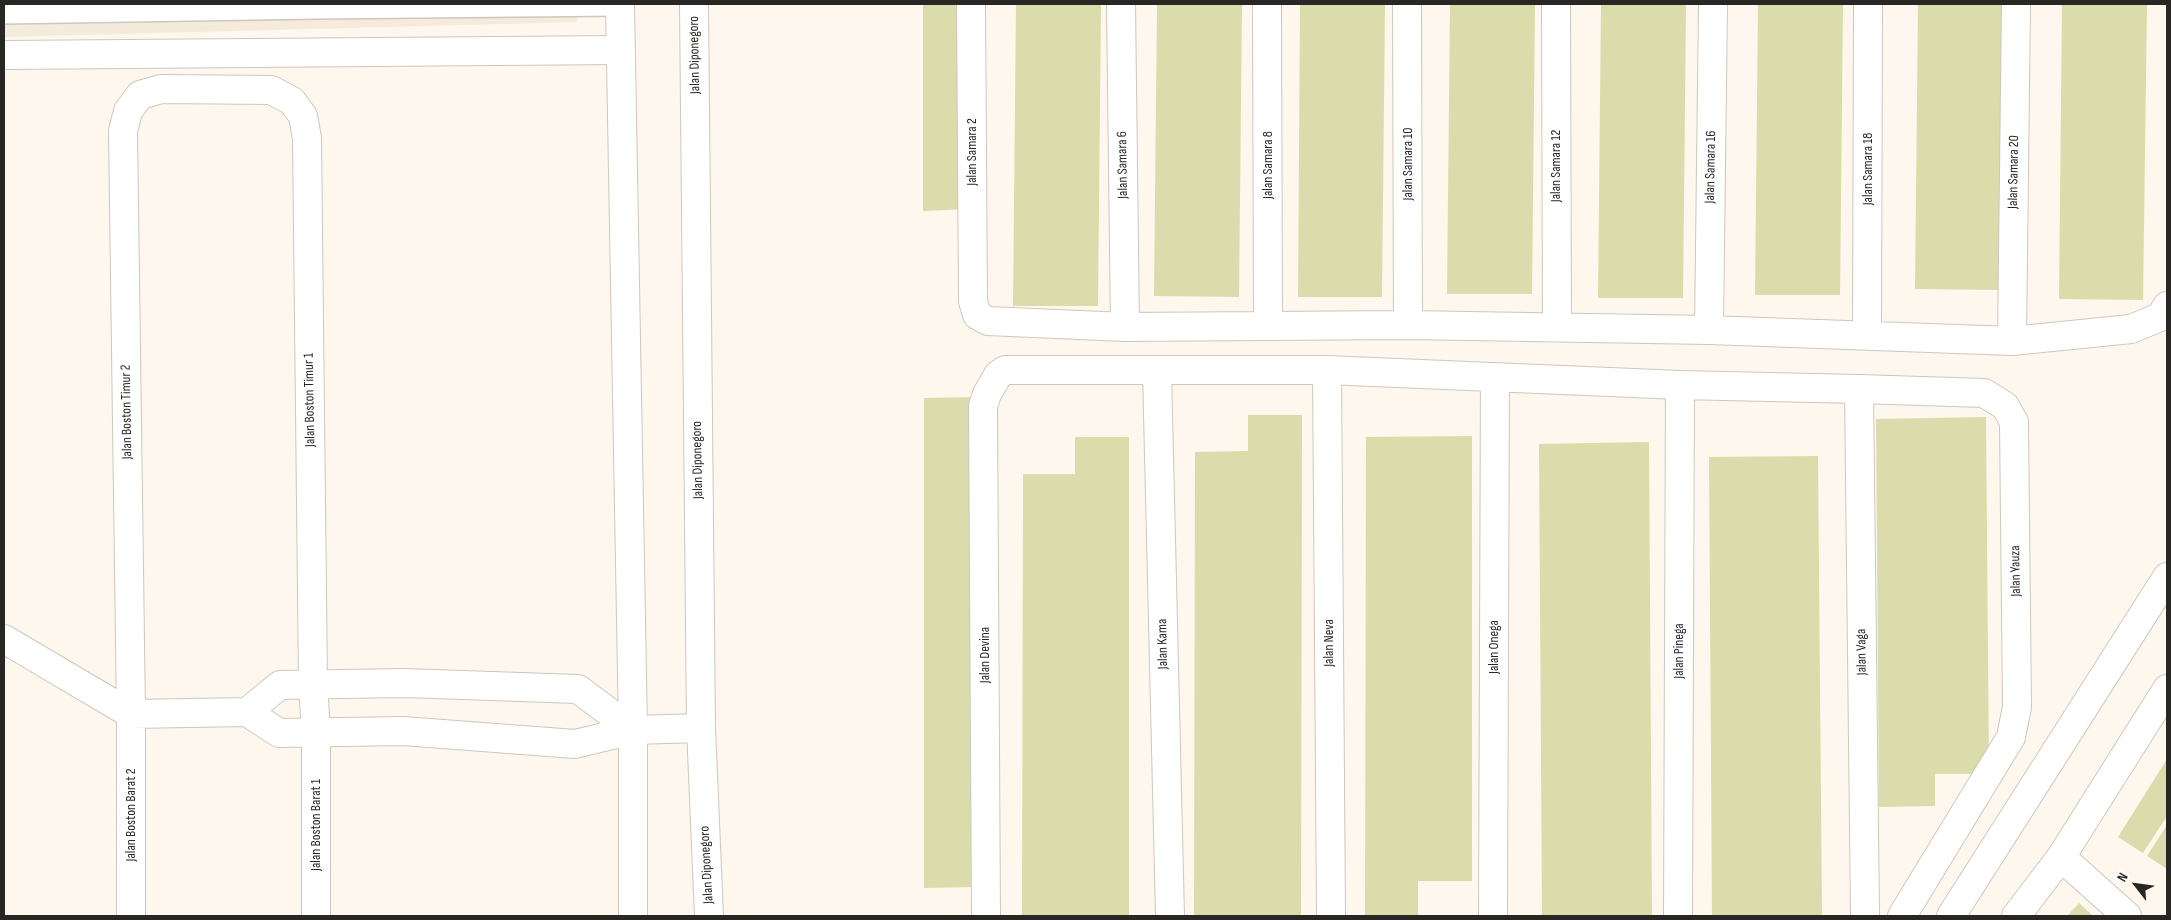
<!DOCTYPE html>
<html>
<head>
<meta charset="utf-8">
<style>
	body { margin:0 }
	#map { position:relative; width:2171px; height:920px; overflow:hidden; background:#fdf7ed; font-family:"Sofia Sans Condensed",sans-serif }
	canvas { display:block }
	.frame { position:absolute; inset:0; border:5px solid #292723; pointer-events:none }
	.north { position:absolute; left:2111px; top:860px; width:50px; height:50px; -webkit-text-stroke:4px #fff; paint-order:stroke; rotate:300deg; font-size:14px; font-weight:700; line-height:20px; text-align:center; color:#292723 }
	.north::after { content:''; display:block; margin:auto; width:18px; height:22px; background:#292723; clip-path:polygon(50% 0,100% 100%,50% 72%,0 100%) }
</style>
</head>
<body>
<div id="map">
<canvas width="2171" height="920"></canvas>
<div class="frame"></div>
<div class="north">N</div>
</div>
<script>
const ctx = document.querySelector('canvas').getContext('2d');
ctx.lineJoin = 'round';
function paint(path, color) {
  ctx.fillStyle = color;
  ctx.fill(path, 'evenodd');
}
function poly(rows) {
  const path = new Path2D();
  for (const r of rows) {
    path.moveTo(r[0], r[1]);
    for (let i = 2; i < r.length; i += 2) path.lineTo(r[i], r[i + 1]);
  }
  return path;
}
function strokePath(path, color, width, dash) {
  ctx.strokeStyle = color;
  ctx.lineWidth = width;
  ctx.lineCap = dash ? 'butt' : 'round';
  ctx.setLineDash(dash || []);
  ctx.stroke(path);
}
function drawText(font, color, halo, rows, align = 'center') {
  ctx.font = font + ' "Sofia Sans Condensed",sans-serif';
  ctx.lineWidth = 5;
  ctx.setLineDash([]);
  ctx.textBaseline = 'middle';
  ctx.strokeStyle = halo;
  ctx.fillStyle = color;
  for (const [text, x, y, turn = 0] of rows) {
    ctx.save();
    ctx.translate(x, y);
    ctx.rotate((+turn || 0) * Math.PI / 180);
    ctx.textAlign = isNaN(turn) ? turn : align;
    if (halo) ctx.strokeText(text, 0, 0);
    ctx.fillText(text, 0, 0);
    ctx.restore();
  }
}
const built = poly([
	[4,4,578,4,577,22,4,37]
]);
const building = poly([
	[923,4,970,4,970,209,923,211],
	[1016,4,1101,4,1098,306,1013,306],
	[1157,4,1242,4,1239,297,1154,296],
	[1300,4,1385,4,1382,297,1298,297],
	[1450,4,1535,4,1532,294,1447,294],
	[1601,4,1686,4,1683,298,1598,298],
	[1758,4,1843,4,1840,295,1755,295],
	[1918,4,2003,4,2000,290,1915,289],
	[2062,4,2147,4,2143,300,2059,299],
	[976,397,976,887,924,888,924,398],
	[1248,415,1302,415,1301,916,1194,916,1195,452,1248,451],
	[1986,417,1989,774,1935,774,1935,806,1879,807,1876,419],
	[1472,436,1472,881,1418,881,1418,916,1365,916,1366,437],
	[1075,437,1129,437,1129,916,1022,916,1023,474,1075,474],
	[1649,442,1652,916,1542,916,1539,444],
	[1818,456,1822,916,1712,916,1709,457],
	[2167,759,2167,816,2143,853,2118,837],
	[2167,825,2167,869,2147,856],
	[2079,903,2093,916,2067,916]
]);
const service = poly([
	[316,8,620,5],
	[4,13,316,8,316,4]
]);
const minor = poly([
	[971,4,973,301,977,315,988,321,1125,327,1408,325,1709,330,2012,341,2131,329,2160,317,2167,306],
	[1121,4,1125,327],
	[1267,4,1268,326],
	[1407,4,1408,325],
	[1556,4,1557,327],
	[4,55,621,50],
	[1709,330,1713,4],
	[1867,335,1868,4],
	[2012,341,2016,4],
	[1327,370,1331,916],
	[1157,371,1170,916],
	[1859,389,1865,916],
	[4,639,131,714,247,712,279,733,403,731,575,744,633,730,701,728],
	[247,712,280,685,405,683,578,689,633,730],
	[2061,857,2127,916],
	[131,916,131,714,123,131,128,111,140,95,161,89,271,90,292,101,303,116,307,138,313,684,316,733,316,916],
	[986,916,983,406,987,394,998,375,1005,370,1327,370,1680,385,1859,389,1984,393,2005,406,2014,422,2017,707,2011,737,1902,916],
	[1493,916,1495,377],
	[1678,916,1680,385],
	[1951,916,2167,577],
	[2016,916,2061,857,2167,689]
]);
const tertiary = poly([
	[620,4,633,730,633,916],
	[694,4,701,728,709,916]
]);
const streetNames = [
	["Jalan Diponegoro",695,55,-91],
	["Jalan Samara 2",972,152,-90],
	["Jalan Samara 10",1408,164,-90],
	["Jalan Samara 6",1123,165,-91],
	["Jalan Samara 8",1268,165,-90],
	["Jalan Samara 12",1556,166,-90],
	["Jalan Samara 16",1711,167,-89],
	["Jalan Samara 18",1868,169,-90],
	["Jalan Samara 20",2014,172,-89],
	["Jalan Boston Timur 1",310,400,-91],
	["Jalan Boston Timur 2",127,412,-91],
	["Jalan Diponegoro",698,460,-91],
	["Jalan Yauza",2016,571,-91],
	["Jalan Neva",1329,643,-90],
	["Jalan Kama",1163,644,-91],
	["Jalan Onega",1494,647,-90],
	["Jalan Pinega",1679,651,-90],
	["Jalan Vaga",1862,652,-91],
	["Jalan Devina",985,655,-90],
	["Jalan Boston Barat 2",131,815,-90],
	["Jalan Boston Barat 1",316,825,-90],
	["Jalan Diponegoro",707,865,-93]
];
paint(built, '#f5ebdb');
paint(building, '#dadcab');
strokePath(service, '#cdc7be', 24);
strokePath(minor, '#cdc7be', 30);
strokePath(tertiary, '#cdc7be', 30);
strokePath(service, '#fff', 21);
strokePath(minor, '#fff', 28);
strokePath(tertiary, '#fff', 28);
drawText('14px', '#292723', '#fff', streetNames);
</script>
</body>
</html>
